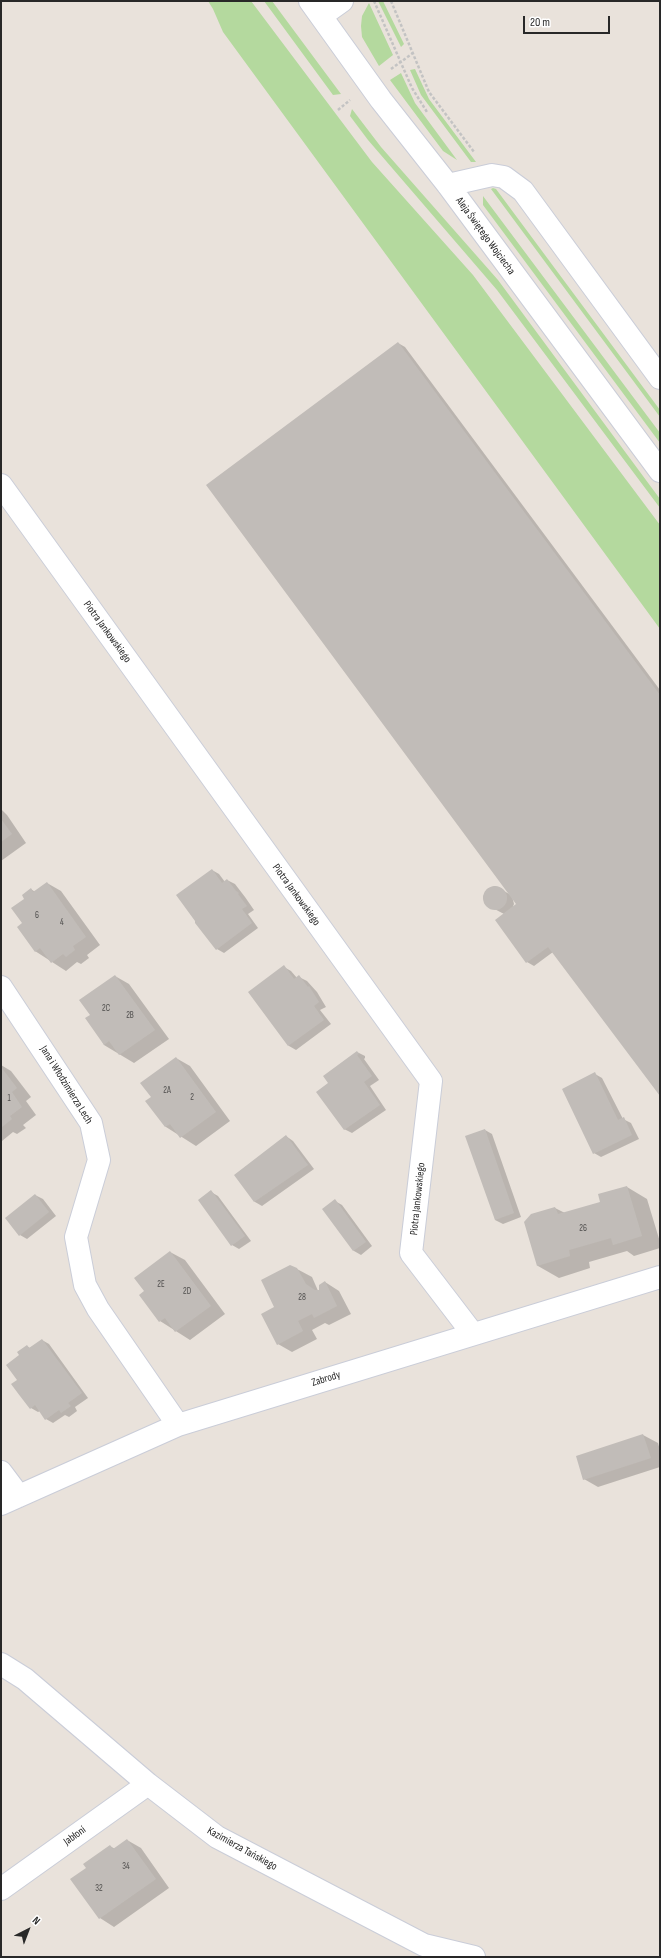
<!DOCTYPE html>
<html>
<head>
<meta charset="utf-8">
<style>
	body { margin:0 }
	#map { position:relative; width:661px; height:1958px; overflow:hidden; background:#e9e2db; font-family:"Sofia Sans Condensed",sans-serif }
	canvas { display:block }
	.frame { position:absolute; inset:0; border:2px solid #282828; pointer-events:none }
	.north { position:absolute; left:8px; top:1910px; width:40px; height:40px; -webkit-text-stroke:3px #fff; paint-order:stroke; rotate:42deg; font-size:11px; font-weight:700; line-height:16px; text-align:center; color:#282828 }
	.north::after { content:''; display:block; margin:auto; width:14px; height:18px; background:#282828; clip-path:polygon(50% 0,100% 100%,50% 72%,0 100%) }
	.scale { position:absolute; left:523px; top:16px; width:87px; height:18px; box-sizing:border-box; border:2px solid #282828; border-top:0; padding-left:5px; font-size:12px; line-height:14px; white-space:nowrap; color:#282828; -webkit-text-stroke:3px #fff; paint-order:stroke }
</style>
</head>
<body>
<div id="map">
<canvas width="661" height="1958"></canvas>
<div class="frame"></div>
<div class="north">N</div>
<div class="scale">20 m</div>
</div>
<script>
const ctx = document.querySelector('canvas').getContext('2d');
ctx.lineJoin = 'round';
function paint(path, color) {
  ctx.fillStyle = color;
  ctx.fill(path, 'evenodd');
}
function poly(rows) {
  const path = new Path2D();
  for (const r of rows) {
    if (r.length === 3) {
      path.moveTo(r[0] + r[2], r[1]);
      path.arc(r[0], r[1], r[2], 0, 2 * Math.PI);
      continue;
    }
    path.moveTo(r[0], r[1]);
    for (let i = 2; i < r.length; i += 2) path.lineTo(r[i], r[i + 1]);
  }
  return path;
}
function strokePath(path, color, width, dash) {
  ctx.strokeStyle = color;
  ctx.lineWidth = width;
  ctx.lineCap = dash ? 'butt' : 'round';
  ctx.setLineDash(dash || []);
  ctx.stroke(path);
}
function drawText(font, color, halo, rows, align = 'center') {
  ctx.font = font + ' "Sofia Sans Condensed",sans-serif';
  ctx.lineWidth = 3;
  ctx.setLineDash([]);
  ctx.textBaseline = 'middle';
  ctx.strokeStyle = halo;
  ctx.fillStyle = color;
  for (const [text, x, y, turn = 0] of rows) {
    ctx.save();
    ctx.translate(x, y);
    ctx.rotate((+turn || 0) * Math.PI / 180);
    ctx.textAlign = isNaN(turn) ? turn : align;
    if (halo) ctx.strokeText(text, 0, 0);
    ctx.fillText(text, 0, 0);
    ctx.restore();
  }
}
const green = poly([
	[208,1,251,1,372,162,473,275,660,525,660,629,223,32,213,9],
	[264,1,272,1,341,94,333,95],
	[378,1,383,1,404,44,401,47],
	[369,3,393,55,379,66,362,37,361,26,362,16],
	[415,69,429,99,476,162,471,162,421,95,410,70],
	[401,73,415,103,457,160,443,151,390,80],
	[352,109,381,147,498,280,660,499,660,508,497,290,368,140,350,116],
	[493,188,496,189,660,410,660,417,491,189],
	[483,196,660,433,660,443,483,205]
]);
const shadow = poly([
	[398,343,405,347,660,690,660,1095,553,952,534,966,527,962,504,914,485,904,483,897,487,889,495,886,511,895],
	[512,896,518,904,512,909,514,904],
	[1,809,7,815,26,843,1,861],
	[212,870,219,874,225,882,227,880,235,884,245,897,254,910,248,914,258,928,224,953,217,949],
	[47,883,61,891,100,945,87,955,89,958,81,964,77,962,66,971,35,951,23,923,25,899,31,889,35,892],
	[284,967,291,971,297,978,299,977,307,981,317,992,326,1007,320,1010,331,1024,296,1050,289,1046,249,992],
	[115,976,129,984,169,1039,134,1063,104,1045,91,1015],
	[357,1052,365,1056,365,1058,364,1059,379,1080,370,1086,386,1110,352,1133,344,1129,330,1083],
	[176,1058,190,1066,230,1121,196,1146,166,1127,147,1101,152,1098],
	[1,1065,11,1071,31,1097,26,1101,36,1115,23,1125,26,1128,17,1134,13,1132,2,1141],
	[595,1074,602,1078,623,1119,631,1123,639,1139,601,1157,594,1153],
	[485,1130,492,1134,521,1217,503,1224,495,1220],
	[286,1136,293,1141,314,1169,262,1206,255,1202,235,1175],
	[627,1187,647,1199,660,1242,660,1248,634,1256,627,1251,589,1262,590,1268,559,1278,538,1266,531,1215,555,1208,565,1213,602,1202],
	[211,1192,218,1196,251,1241,239,1249,232,1245],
	[35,1195,43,1199,56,1216,27,1239,20,1235],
	[335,1201,342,1205,372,1246,361,1255,354,1251,323,1209],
	[170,1252,185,1260,225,1314,190,1340,160,1321,145,1291],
	[297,1269,312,1277,319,1293,325,1282,339,1291,351,1314,329,1325,325,1323,312,1330,317,1339,292,1352,278,1344,276,1307],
	[42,1340,49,1344,88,1398,75,1407,77,1411,69,1417,65,1415,53,1423,46,1419,40,1411,38,1412,31,1408,18,1380,20,1355,27,1346,30,1348],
	[643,1435,658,1443,660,1450,660,1467,598,1487,584,1479,577,1457],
	[127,1840,141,1848,169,1888,114,1927,100,1918,72,1879,87,1868,110,1846,115,1849]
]);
const building = poly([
	[398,342,660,695,660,1096,548,947,526,963,495,920,516,904,206,485],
	[1,819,12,834,1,842],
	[212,869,222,883,227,879,236,891,239,893,238,894,247,906,242,909,252,923,216,950,195,923,195,921,176,895],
	[47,882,86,937,73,946,75,950,66,957,63,954,51,963,40,948,35,952,17,927,22,923,11,908,24,899,22,895,31,888,33,892],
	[495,898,12],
	[284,965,294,979,299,975,308,987,309,986,319,1002,314,1006,324,1020,288,1046,248,992],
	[115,975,155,1030,119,1055,109,1041,104,1045,85,1018,90,1015,79,1000],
	[357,1051,359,1054,357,1055,372,1076,364,1082,380,1105,344,1130,316,1092,328,1083,323,1076],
	[176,1057,216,1112,180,1138,170,1124,165,1127,145,1101,151,1097,140,1083],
	[1,1067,17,1088,12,1092,22,1107,10,1116,12,1119,2,1127],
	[595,1072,618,1120,624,1117,632,1135,593,1154,562,1089],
	[485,1129,514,1213,495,1220,465,1136],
	[286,1135,308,1165,254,1202,234,1175],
	[627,1186,642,1236,613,1245,611,1238,569,1250,570,1256,537,1266,524,1222,531,1214,555,1207,558,1214,600,1202,598,1194],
	[211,1190,245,1236,231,1246,198,1200],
	[35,1194,49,1212,19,1236,5,1218],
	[335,1199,366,1242,353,1251,322,1209],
	[170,1251,211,1306,175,1332,165,1318,159,1322,139,1295,144,1291,134,1278],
	[290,1265,297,1268,306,1284,315,1290,319,1290,319,1285,325,1281,337,1306,314,1318,312,1314,298,1321,303,1331,277,1345,261,1314,274,1307,261,1280],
	[42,1339,82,1393,68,1403,71,1406,61,1413,59,1410,45,1420,35,1405,30,1409,20,1396,11,1384,17,1380,6,1365,19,1355,17,1352,27,1345,29,1348],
	[643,1434,651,1458,583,1480,576,1456],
	[127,1839,156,1879,99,1919,70,1879,86,1868,83,1864,110,1845,113,1849]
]);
const path = poly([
	[374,1,412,88,427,112],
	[391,1,429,92,474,152],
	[391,69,413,53],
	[338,110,350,100]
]);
const minor = poly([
	[310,1,381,100,448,185,660,471],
	[321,16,342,1],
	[448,185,492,175,504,177,523,191,660,378],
	[1,485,431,1081,411,1253,473,1334],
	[1,987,91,1123,99,1160,76,1237,85,1285,98,1309,178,1425],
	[1,1472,19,1496],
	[1,1504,178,1425,660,1277],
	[1,1664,25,1679,148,1784,217,1837,424,1945,474,1957],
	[1,1889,148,1784]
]);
const numberNames = [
	["6",37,916],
	["4",62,923],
	["2C",106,1009],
	["2B",130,1016],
	["2A",167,1091],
	["2",192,1098],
	["1",9,1099],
	["26",583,1229],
	["2E",161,1285],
	["2D",187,1292],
	["28",302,1298],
	["34",126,1867],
	["32",99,1889]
];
const streetNames = [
	["Aleja Świętego Wojciecha",485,236,54],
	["Piotra Jankowskiego",107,632,54],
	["Piotra Jankowskiego",296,895,54],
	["Jana i Włodzimierza Lech",66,1085,58],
	["Piotra Jankowskiego",418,1199,-84],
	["Zabrody",326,1379,-17],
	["Jabłoni",75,1836,-36],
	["Kazimierza Tańskiego",242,1849,29]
];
paint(green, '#b4d99e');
paint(shadow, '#0003');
paint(building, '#c1bcb8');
strokePath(minor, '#cacdd8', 24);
strokePath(path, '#c3c3c3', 2.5, [3, 2]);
strokePath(minor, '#fff', 22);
drawText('9px', '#4e4d4c', null, numberNames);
drawText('11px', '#282828', '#fff', streetNames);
</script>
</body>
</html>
